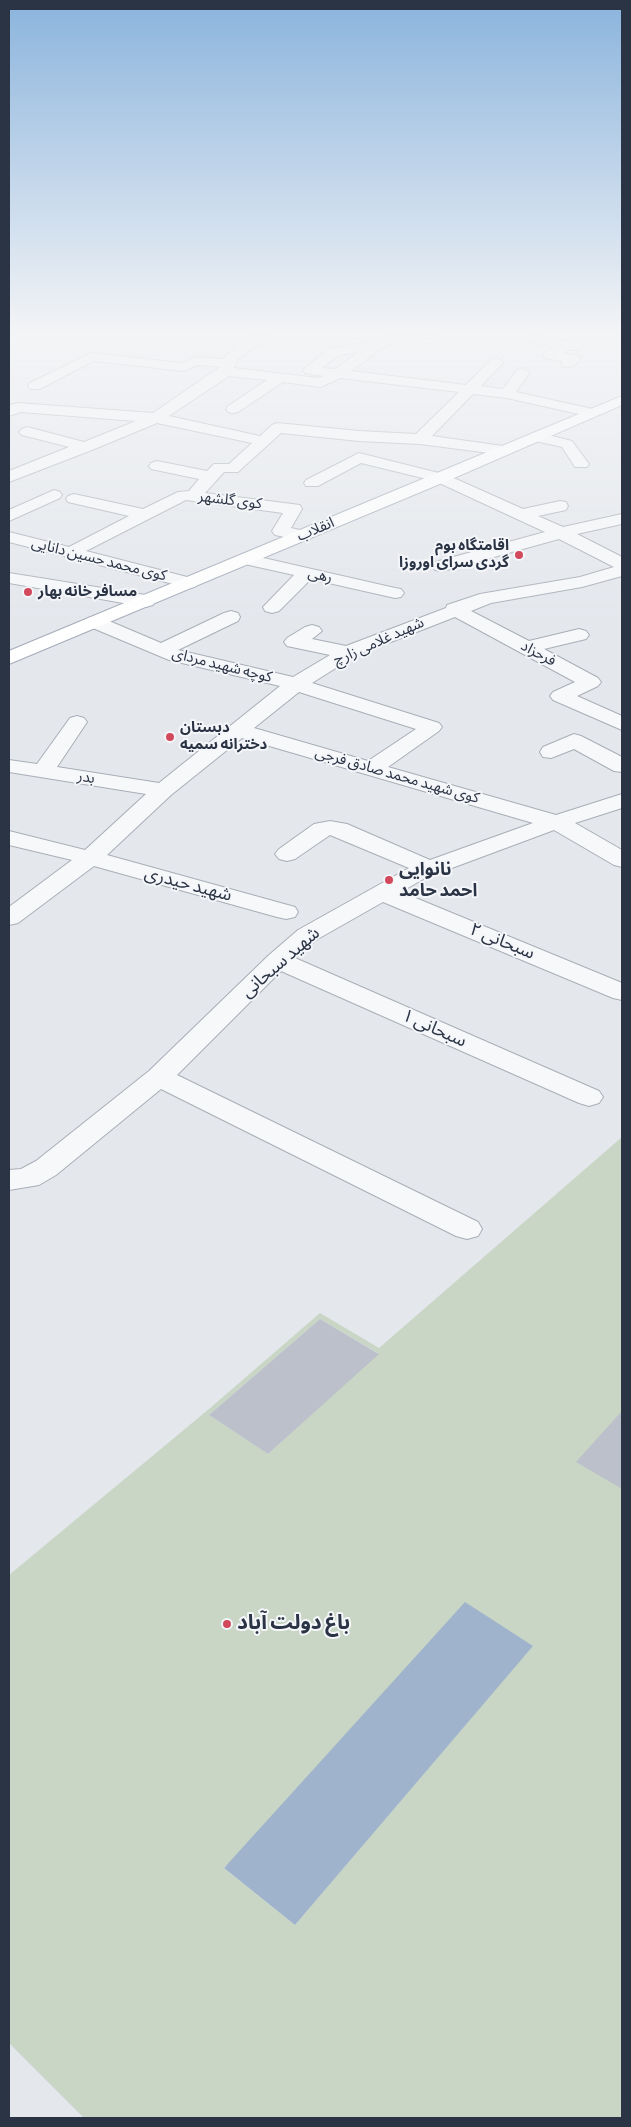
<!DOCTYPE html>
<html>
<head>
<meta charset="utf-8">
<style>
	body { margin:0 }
	#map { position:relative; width:631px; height:2127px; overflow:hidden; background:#e4e7ec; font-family:"Sofia Sans Condensed",sans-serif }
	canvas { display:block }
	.frame { position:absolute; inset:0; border:10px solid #2b3445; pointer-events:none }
</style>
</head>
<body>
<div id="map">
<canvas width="631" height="2127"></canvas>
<div class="frame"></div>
</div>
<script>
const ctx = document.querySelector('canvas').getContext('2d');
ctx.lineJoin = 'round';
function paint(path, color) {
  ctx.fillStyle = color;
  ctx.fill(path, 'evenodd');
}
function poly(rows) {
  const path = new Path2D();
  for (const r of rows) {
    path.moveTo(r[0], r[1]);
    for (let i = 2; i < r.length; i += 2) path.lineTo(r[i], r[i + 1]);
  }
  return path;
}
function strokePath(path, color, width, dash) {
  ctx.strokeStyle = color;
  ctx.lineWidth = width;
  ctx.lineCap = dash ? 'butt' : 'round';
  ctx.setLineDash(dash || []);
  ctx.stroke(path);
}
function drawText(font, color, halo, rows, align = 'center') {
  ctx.font = font + ' "Sofia Sans Condensed","Noto Sans Arabic",sans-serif';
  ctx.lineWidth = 4;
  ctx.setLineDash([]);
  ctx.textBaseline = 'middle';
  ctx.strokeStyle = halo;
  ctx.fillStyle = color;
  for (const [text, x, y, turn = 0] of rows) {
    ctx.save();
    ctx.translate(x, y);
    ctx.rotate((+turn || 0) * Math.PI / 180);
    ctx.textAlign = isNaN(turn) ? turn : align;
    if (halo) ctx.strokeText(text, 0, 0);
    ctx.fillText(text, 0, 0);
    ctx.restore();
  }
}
const green = poly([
	[622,1137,622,2118,84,2118,9,2043,9,1575,209,1409,320,1313,379,1348],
	[320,1319,378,1353,268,1454,209,1415],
	[532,1646,295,1925,224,1868,224,1867]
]);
const water = poly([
	[465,1602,533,1646,295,1925,224,1868]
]);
const building = poly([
	[320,1319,379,1354,268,1454,209,1415],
	[622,1411,622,1489,576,1462]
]);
const minor = poly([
	[261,330,276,330,237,360,234,368,319,378,323,376,305,373,303,370,330,348,373,342,398,330,442,330,441,333,428,339,408,335,381,349,351,371,466,385,492,359,497,358,504,362,481,386,503,389,518,369,523,368,530,372,516,392,597,410,599,413,597,416,592,417,507,398,473,394,432,436,510,447,513,450,510,453,505,455,420,444,359,441,281,433,238,472,224,472,205,493,300,505,302,509,291,528,309,532,312,536,309,540,303,541,275,535,272,531,283,513,186,500,86,551,195,579,198,583,195,587,189,588,9,542,9,532,69,547,129,516,68,502,66,499,68,496,74,494,143,509,178,492,189,491,199,479,151,469,149,466,151,463,157,461,207,471,214,464,229,464,252,443,157,423,92,450,9,482,9,471,69,447,22,435,19,432,22,429,27,427,84,442,136,421,21,412,9,416,9,406,13,404,18,403,153,413,220,367,197,365,184,371,93,361,40,389,30,389,28,386,30,383,91,353,182,363,195,357,224,359,226,355,261,330],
	[359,352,335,369,322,368,339,355,359,352],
	[229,376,267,380,228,406,226,409,228,412,233,413,238,412,283,382,321,387,340,378,459,392,416,434,359,431,277,423,272,425,260,436,169,416,229,376],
	[533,335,581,344,583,347,581,350,568,350,563,353,579,356,581,359,573,366,568,367,563,366,561,363,562,361,545,358,543,355,545,352,554,347,528,342,526,339,528,336,533,335],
	[536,432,572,441,589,464,587,467,575,467,562,447,531,440,528,437,531,434,536,432],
	[359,453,447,475,523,509,560,501,566,502,568,506,566,510,538,516,563,527,622,514,622,524,577,534,622,557,622,576,582,587,491,603,471,611,529,641,579,629,586,631,589,635,586,639,544,649,598,678,601,682,598,686,577,696,622,716,622,730,553,700,550,696,553,692,575,682,455,617,355,656,312,683,439,723,442,727,439,731,388,767,556,815,622,794,622,808,575,823,622,850,622,867,614,865,554,830,425,878,401,892,622,983,622,1000,613,998,383,902,316,940,295,958,599,1091,603,1097,599,1103,589,1106,579,1103,281,971,177,1075,478,1222,482,1229,478,1236,467,1239,456,1236,161,1089,56,1175,39,1185,9,1190,9,1170,21,1169,36,1161,149,1071,269,955,298,930,409,868,330,835,295,859,287,861,279,859,275,854,279,849,314,824,330,821,347,824,430,860,533,823,242,738,171,795,107,855,295,907,298,912,295,917,286,919,277,917,94,866,18,923,9,925,9,907,72,860,9,845,9,831,85,850,146,794,9,772,9,760,37,764,70,718,77,716,84,718,87,722,57,767,159,783,280,686,169,660,88,626,86,622,88,618,95,616,102,618,161,643,224,613,231,611,238,613,240,617,238,621,178,650,293,677,330,655,287,646,284,642,287,638,305,627,312,625,319,627,322,631,312,639,346,646,446,608,447,605,480,594,580,577,614,567,559,539,447,570,441,571,435,570,432,566,435,562,545,532,435,481,361,463,318,486,306,486,304,483,306,480,359,453],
	[299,692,416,729,368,761,254,728,299,692],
	[54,490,60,492,62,495,60,498,9,521,9,510,54,490],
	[246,554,395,588,401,589,404,593,401,597,395,598,311,579,279,611,272,613,265,611,263,607,294,575,240,563,237,559,240,555,246,554],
	[9,573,146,595,153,597,155,601,153,605,146,607,9,583,9,573],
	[574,734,581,736,622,757,622,772,614,771,574,749,551,758,543,757,540,752,543,747,574,734]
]);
const major = poly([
	[622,396,622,405,447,481,9,664,9,651,622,396]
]);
const markers = [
	[519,555,5,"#d1495b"],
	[28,592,5,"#d1495b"],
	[170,737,5,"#d1495b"],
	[389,880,5,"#d1495b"],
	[227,1624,5,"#d1495b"]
];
const farStreetnames = [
	["کوی گلشهر",230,501,7],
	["انقلاب",316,530,-23],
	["کوی محمد حسین دانایی",99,560,14],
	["رهی",320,576,13],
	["شهید غلامی زارچ",379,642,-24],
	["فرحزاد",538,654,28],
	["کوچه شهید مردای",222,666,14],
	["کوی شهید محمد صادق فرجی",397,776,16],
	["بدر",86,778,9]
];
const farPoinames = [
	["اقامتگاه بوم",509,546,"right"],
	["گردی سرای اوروزا",509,563,"right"],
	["مسافر خانه بهار",38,592],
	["دبستان",180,728],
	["دخترانه سمیه",180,745]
];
const poiNames = [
	["نانوایی",399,870],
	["احمد حامد",399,891]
];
const streetNames = [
	["شهید حیدری",188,885,15],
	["سبحانی ۲",502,942,22],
	["شهید سبحانی",281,963,-41],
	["سبحانی ۱",434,1029,24]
];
const nearPoinames = [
	["باغ دولت آباد",237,1624]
];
paint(green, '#c9d6c5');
paint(water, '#9fb4cc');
paint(building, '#bbc0ca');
strokePath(minor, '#a9aeb7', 2);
strokePath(major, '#a3abb8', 2);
paint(minor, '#f7f8fa');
paint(major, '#fff');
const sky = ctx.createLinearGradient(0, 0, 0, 627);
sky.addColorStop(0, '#8bb4dd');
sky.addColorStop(0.53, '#f3f4f6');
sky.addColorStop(1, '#f3f4f600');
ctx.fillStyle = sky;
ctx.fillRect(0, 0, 631, 627);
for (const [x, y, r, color] of markers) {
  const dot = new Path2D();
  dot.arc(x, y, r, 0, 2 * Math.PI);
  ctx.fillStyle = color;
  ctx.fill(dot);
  strokePath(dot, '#f4f6f9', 2);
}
drawText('15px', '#2b3445', '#f4f6f9', farStreetnames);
drawText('bold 15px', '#2b3445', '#f4f6f9', farPoinames, 'left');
drawText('bold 18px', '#2b3445', '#f4f6f9', poiNames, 'left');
drawText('18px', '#2b3445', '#f4f6f9', streetNames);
drawText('bold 21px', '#2b3445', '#f4f6f9', nearPoinames, 'left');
</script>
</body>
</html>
